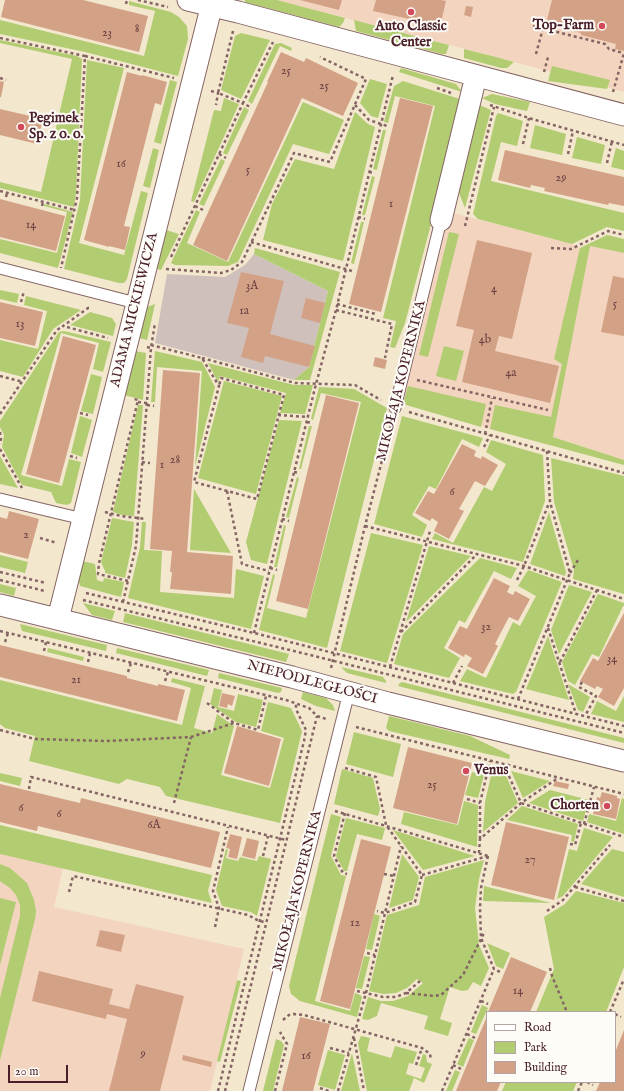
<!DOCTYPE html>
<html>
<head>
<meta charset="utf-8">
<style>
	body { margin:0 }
	#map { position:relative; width:624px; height:1091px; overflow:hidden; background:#f3e7ce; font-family:"IM FELL English",serif }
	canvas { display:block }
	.legend { position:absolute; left:486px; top:1011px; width:130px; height:72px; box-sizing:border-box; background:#fdfcf7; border:1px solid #b5a4a5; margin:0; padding:5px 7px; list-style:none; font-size:12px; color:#4a1f2b }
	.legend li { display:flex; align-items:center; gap:8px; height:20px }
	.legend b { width:20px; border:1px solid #b5a4a5 }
	.scale { position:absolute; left:8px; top:1065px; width:60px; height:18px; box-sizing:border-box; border:2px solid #4a1f2b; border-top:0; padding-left:5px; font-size:12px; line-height:14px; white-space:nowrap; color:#4a1f2b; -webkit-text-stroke:3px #fdfcf7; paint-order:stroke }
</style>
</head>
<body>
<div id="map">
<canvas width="624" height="1091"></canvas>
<ul class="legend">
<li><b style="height:5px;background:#fff"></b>Road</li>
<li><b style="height:11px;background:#b2cc72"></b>Park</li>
<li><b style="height:11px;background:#d3a286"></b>Building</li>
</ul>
<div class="scale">20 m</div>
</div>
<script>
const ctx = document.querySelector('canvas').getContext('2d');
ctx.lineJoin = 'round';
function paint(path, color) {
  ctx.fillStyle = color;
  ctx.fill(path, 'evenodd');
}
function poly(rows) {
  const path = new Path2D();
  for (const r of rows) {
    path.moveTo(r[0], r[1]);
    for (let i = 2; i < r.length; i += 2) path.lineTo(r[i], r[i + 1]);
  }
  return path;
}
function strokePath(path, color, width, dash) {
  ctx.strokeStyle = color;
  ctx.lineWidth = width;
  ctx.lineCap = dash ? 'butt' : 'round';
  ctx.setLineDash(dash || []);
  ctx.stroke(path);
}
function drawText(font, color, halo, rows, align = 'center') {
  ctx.font = font + ' "IM FELL English",serif';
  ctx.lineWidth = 4;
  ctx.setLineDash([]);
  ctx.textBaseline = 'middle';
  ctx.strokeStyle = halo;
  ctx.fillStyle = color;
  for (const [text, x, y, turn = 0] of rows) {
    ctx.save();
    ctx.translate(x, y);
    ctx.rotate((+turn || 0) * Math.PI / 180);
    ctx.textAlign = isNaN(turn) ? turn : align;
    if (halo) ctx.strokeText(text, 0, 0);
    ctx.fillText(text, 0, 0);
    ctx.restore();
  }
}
const built = poly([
	[277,0,624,0,624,92,496,57],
	[450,212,572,244,580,248,590,246,624,253,624,460,554,437,552,446,403,404],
	[0,854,63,868,54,907,244,949,210,1091,0,1091]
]);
const industrial = poly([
	[254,254,328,291,309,367,294,380,155,343,167,274,225,277,245,265]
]);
const green = poly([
	[245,0,277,0,345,18,343,23,339,27,245,2],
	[129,1,171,12,179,17,187,26,188,39,178,76,85,52,0,34,0,20,144,56,155,11,129,5],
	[354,20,449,45,446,54,442,54,356,31],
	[241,33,270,40,241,99,221,90,235,36],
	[0,40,77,56,82,59,76,193,74,207,0,188,0,182,41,192,72,59,0,43],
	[281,43,292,48,291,51,280,46,252,104,248,101,275,44],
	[464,49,496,57,514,62,507,68,501,68,464,58],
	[87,60,124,68,79,243,124,255,141,191,148,193,127,279,124,283,119,283,64,269,80,200],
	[552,66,610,80,607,89,548,81],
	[401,68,456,84,462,92,399,72],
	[370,79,387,84,378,118,371,116,360,103],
	[170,80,177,82,161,144,154,142],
	[403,81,460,99,462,106,405,323,395,348,390,347,396,321,383,318,435,106,395,96,388,123,384,122,394,86],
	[492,94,530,102,527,111,495,104,482,98],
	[224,98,239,104,194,202,191,201,214,110,221,111],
	[303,102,344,120,329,154,293,144,238,262,228,266,175,265,171,263,196,210,200,212,187,243,228,262],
	[477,104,491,110,465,208,459,193,458,183],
	[244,107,249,110,227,155,223,153],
	[355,112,368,124,375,127,343,261,263,240,272,204,295,159,334,169],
	[498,113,523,121,517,146,501,142,491,181,624,213,624,231,607,227,572,244,478,219,473,214,496,116],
	[535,125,566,134,562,155,530,148],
	[383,130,386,130,377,170,373,169],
	[577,137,605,145,601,164,572,158],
	[153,148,159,150,150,188,143,186],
	[616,148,624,151,624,170,611,167],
	[221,159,225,161,204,206,199,204],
	[372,176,375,177,365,215,362,215],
	[44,204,73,212,58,268,0,253,0,239,57,253,67,212,44,206],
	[361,222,364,222,354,264,351,263],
	[166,230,179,234,161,270,157,269],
	[449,232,459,234,428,357,419,355],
	[607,235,624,239,624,253,590,246,553,437,624,460,624,465,490,429,495,405,551,417,562,364,554,359,580,248],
	[255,248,340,272,310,380,294,380,309,367,328,291,254,254],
	[0,290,19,294,17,303,0,299],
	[26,296,81,310,53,329,23,377,0,371,0,340,38,349,47,311,24,305],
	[155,304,147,340,139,338,147,307],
	[90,312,112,318,116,324,113,336,70,325],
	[64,331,111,342,103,372,93,369,99,343,61,333,21,475,62,486,69,459,81,462,71,503,67,505,56,503,51,492,22,485,2,447,4,435,0,427,0,421,59,332],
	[444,346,464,351,456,381,436,376],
	[135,351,146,353,143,400,124,395],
	[155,351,202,362,215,387,195,467,202,371,157,367,155,402,151,402],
	[208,363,294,385,313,385,305,414,280,413,286,393,220,376,218,382],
	[91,374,102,377,93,414,81,411],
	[224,381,282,396,256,494,198,478],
	[408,386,486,404,481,427,403,404],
	[319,387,354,389,387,408,327,648,259,630,273,574,275,575,267,608,306,618,361,402,321,393,313,420,311,419],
	[138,405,143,405,134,516,122,515,113,512],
	[80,416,92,420,82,457,71,453],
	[402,416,483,438,479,447,462,439,436,489,429,486,412,515,427,525,422,537,374,524],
	[279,420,302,421,267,564,251,560,246,542],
	[309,426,312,426,301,469,299,469],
	[491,440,543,455,545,501,523,562,432,539,435,533,453,543,484,487,492,491,506,464,486,452],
	[0,456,18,488,0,484],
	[551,458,624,476,624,594,573,579,574,570,554,502],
	[297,477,299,478,289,518,286,517],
	[194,489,231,553,190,550],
	[549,512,566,572,565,576,530,564],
	[112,518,134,522,132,545,125,578,105,573,105,571,101,562],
	[142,522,146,522,144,550,162,551,160,592,234,598,236,569,264,576,251,629,128,598,140,547],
	[284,525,286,526,277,567,274,567],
	[371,533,423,545,387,663,340,651],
	[429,546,471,556,406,622],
	[0,555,28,562,25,573,0,567],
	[480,558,517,568,511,579,494,571,465,623,459,620,444,648,460,658,449,678,394,664,403,634],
	[82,561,95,564,97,580,103,582,104,578,124,582,121,597,80,586,78,576],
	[528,570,562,582,516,692,513,694,460,681,467,669,486,678,513,622,520,626,536,596,518,586],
	[0,584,16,588,14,596,0,592],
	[569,585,592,592,559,654,551,630],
	[598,594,624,603,624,606,623,606,599,657,592,654,575,685,568,681,562,662],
	[83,603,115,611,112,620,92,615],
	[125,613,289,654,286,662,123,622],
	[20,624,107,645,106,651,22,631],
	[548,636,569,700,526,689],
	[48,648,84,657,83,661,47,652],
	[117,648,209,670,207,676,116,653],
	[341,667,383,677,386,681,386,683,347,673],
	[219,673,282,688,281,692,278,693,218,678],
	[172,678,205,686,194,728,212,733,217,714,234,726,221,775,270,788,284,738,261,731,268,702,291,708,302,731,280,823,166,796,160,787,127,779,119,784,29,761,35,736,5,728,0,724,0,680,182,725,191,688,171,682],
	[402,682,624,738,624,743,398,686,399,684],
	[568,684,590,697,583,712,578,710],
	[214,688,222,690,218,707,234,711,238,694,263,700,256,727,236,722,210,704],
	[303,692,326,698,333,705,335,711,316,706,301,699],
	[624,696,624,722,591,714,597,701,616,711],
	[389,716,470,736,510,755,509,759,389,731,386,728],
	[354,732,401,744,393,777,346,764],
	[493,767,503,769,518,803,483,832,485,802],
	[342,769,373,778,380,809,378,816,334,804],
	[511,771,550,781,523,798],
	[472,772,484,775,478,798,465,795],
	[0,773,22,778,20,786,0,781],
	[550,790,589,800,583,821,529,803],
	[622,798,624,799,624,834,587,822,589,814,616,821],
	[464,801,478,805,477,847,401,824,404,812,458,825],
	[522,806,578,824,574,842,571,841,572,835,507,820],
	[331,814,341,817,331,856,341,875,346,876,315,1001,350,1011,355,993,360,995,362,997,357,1017,300,1001,291,994,289,986],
	[346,818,385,828,382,840,357,834,347,871,344,871,336,856],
	[0,825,212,875,208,891,212,903,0,854],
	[584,828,613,837,563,896,557,899,569,849,577,851],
	[393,830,475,856,423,870],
	[226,849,228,850,226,858,238,861,240,857,257,861,259,856,271,859,257,916,251,912,222,906,216,890],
	[612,849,624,852,624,897,581,884],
	[402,854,419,877,413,900,389,908],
	[484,860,479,879,475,908,479,945,489,968,481,986,473,982,468,990,462,991,450,987,440,1019,452,1023,448,1036,424,1029,428,1016,381,1003,377,1016,368,1020,362,1019,368,997,381,1001,393,1001,408,996,423,983,417,979,407,988,396,993,383,994,369,991,387,915,419,905,425,877],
	[0,864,10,868,27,883,34,900,36,911,35,919,0,1060,0,998,20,916,20,905,16,895,10,888,0,881],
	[484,886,551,903,483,901],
	[576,891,624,903,624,967,606,1012,536,1012,554,969,544,917,565,904],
	[0,898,16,902,0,965],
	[374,914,380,916,372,950,366,949],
	[487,943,510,953,503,969,496,966],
	[364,956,370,957,362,989,356,988],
	[237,980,241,981,220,1062,217,1061],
	[482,1005,488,1008,476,1034,471,1032],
	[361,1036,370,1038,367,1051,391,1058,395,1046,417,1052,413,1064,409,1063,406,1074,421,1079,425,1068,419,1066,423,1054,426,1055,427,1062,432,1064,424,1083,414,1078,409,1091,367,1091,358,1043],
	[469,1038,474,1040,463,1067,457,1064],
	[276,1039,281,1041,284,1045,273,1091,263,1091],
	[328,1050,345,1055,335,1090,318,1085],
	[352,1053,360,1091,341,1091],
	[455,1070,460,1072,452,1091,446,1091],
	[506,1082,577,1082,573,1091,502,1091]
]);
const building = poly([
	[5,0,83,0,148,16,139,52,1,17],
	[300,0,342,0,339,10],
	[376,0,441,0,446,1,442,18,432,24,373,11],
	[552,0,624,0,624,51,615,49,616,44,581,35,581,33,546,24],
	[466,6,473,7,471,17,464,15],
	[281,52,304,62,306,58,358,83,343,116,302,98,227,261,193,245,268,82,267,82],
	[127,72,142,76,142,75,167,82,161,105,155,103,124,226,130,227,125,250,109,246,109,247,84,240],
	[0,81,4,82,1,97,0,97],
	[400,98,433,106,381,312,349,304],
	[0,109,43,119,37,144,0,135],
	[505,150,624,177,624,206,609,203,608,205,544,191,545,188,531,185,530,188,498,180],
	[0,199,65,216,56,251,0,237],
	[477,240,532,253,512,339,499,336,495,351,559,366,550,403,462,382,474,330,456,326],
	[241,272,284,281,270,334,315,346,309,367,265,356,263,363,241,357,249,328,227,323],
	[613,276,624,278,624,336,601,332],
	[306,298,325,303,320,323,301,318],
	[0,302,43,312,35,346,0,338],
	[63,336,96,345,59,483,26,474],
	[375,357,387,360,385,369,373,366],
	[163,370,200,373,187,552,233,556,231,594,170,589,172,572,170,572,172,551,150,549],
	[326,395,359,403,308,609,276,601],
	[462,444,476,451,474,456,481,459,482,456,498,465,485,486,475,481,459,509,464,511,449,539,434,531,438,522,432,518,430,521,415,513,428,491,434,494],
	[9,511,39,519,28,559,0,552,0,517,7,519],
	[494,578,510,586,507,592,513,595,515,591,530,599,518,621,509,617,495,644,498,646,483,674,467,666,472,658,465,654,464,657,448,648,460,626,467,629],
	[624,613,624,688,614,706,598,697,603,689,597,686,595,689,580,681,593,658,598,661],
	[0,645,127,676,127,678,158,686,158,684,185,690,177,721,0,677],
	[222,693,235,696,232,706,228,704,227,708,219,706],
	[237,726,281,739,269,786,224,773],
	[408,747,472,763,457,824,393,808],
	[555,781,569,784,568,789,553,786],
	[0,784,80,803,81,798,220,832,211,868,38,826,37,831,0,822],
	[602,792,617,796,617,798,620,799,616,819,593,814,597,797,600,798],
	[506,822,569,837,554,900,491,885],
	[230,834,242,837,237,859,228,857,230,849,226,848],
	[247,838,259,841,255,859,242,856],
	[361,839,391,847,350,1009,320,1001],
	[100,930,125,935,121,952,96,946],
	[511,957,547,972,530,1012,488,1012],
	[39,971,113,989,109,1004,129,1009,136,984,184,996,160,1091,109,1091,127,1019,107,1014,106,1019,32,1001],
	[487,1016,487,1082,501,1082,497,1091,456,1091],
	[300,1017,330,1024,313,1091,282,1091],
	[624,1030,624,1091,596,1091,600,1082,615,1082,615,1049,616,1050],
	[183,1055,212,1062,211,1067,182,1060]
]);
const path = poly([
	[138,0,168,7],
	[126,4,127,0],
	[533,26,605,44,609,49,623,53],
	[233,31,218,93,243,103,273,42],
	[0,38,85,56,77,198,61,268],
	[536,54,543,28],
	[85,56,174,78],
	[544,72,548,57],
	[0,78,6,80],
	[437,88,451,93],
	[211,91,218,93,216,105],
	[613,92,624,53],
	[355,105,369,120,387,126],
	[490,105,532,119,624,145],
	[523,144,529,118],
	[219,154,226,158],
	[568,154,573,131],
	[607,163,612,141],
	[369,172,375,173],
	[0,191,75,210],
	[6,197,7,193],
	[42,206,43,202],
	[195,206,203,210],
	[358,217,365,219],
	[465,226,494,107],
	[251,242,352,271],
	[551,248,571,249,608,231,624,235],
	[171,257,243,103,250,107],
	[166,269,221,273,231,270,242,262,294,153,330,162,366,79,320,57],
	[21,302,24,291],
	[337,304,376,314],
	[89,308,88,308,63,326,108,338],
	[336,310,392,324,385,358],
	[151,345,202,358,219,386,194,482,257,499,284,395,221,378,219,386],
	[147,347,151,348,155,323],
	[202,358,295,383,355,385,381,400],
	[0,376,23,382],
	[417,380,548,410],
	[138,402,147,403],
	[147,405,154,406],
	[409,412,624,473],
	[80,413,88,415],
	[0,414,57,330,63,326],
	[278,415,308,417],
	[307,422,313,423],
	[0,432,1,439,0,444],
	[485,434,492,398],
	[484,447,490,435],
	[0,449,22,488],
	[70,456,77,458],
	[142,462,150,463],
	[294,472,300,473],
	[227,491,242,564,269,571],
	[105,512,121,516,146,519],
	[282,519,289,521],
	[365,526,524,566,624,599],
	[40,538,57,543],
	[270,568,277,570],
	[0,572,46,583],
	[570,573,578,560],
	[0,580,45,591],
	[517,580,524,566,549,503],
	[128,581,98,574,99,563,138,400,134,399],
	[86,593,254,633,624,726],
	[83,600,298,652,624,733],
	[123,602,136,546,151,348],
	[548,628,576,714],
	[0,631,286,700,309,708,317,716,326,719],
	[401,632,477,554],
	[254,633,316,384,336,310,393,75],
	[5,642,8,633],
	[44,651,46,642],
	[88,662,90,653],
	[560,662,597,590],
	[390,667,430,531],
	[331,668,365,526,392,422],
	[128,672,131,663],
	[165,681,168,672],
	[582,682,579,687,596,696,585,716],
	[453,683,462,666],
	[518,699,570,573,550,502,547,451],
	[207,703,234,723,258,730,266,696],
	[356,727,624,794],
	[0,730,35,739,106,741,191,737,234,723],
	[504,765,521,803,624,837],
	[345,768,376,777,386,825,422,875,415,902,385,913,377,911],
	[29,789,31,777,286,840],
	[467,799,480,803],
	[174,803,191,737],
	[335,811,488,856],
	[345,813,334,856,343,873,347,874],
	[584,824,594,787],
	[480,839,480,803,490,761],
	[570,844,575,845,581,823],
	[479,853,480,839,521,803,558,778],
	[263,856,268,836],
	[488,856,481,888,480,908,481,938,494,969,502,973],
	[384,874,394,876],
	[422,875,488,856],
	[575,887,624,901],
	[69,892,73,876,248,915,259,921,266,922],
	[547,911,563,900,610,845],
	[215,927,219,908,213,891,228,827],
	[367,953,375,955],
	[550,968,552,976,567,1012],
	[357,991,383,997,396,997,406,993,420,981],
	[406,993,434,996,441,995,463,975,485,931],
	[481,1001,488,1004],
	[610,1012,624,979],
	[615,1014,621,1017],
	[283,1020,289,1015,294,1014,304,1015,422,1048,430,1054,431,1060],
	[467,1034,475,1038],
	[354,1038,364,1091],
	[330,1048,349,1053],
	[416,1065,422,1048],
	[453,1065,461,1069],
	[587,1082,593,1085],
	[320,1088,329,1091],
	[218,1091,304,741,306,730,296,709,296,702],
	[225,1091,317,716],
	[275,1091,287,1044,280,1032],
	[338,1091,366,993,401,846],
	[442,1091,494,969],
	[578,1091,582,1082]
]);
const service = poly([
	[0,268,136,303],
	[395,408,441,220],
	[0,499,83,519],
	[249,1091,349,692]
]);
const minor = poly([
	[188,0,238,12,624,115],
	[441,220,476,76],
	[0,605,292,677,388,703,624,761],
	[58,619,209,16,211,0]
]);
const markers = [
	[411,12,4,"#d1495b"],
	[602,26,4,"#d1495b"],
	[21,127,4,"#d1495b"],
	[466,771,4,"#d1495b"],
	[607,806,4,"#d1495b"]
];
const numberNames = [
	["8",137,30],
	["23",107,34],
	["25",286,72],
	["25",324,87],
	["16",121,165],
	["5",248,171],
	["29",561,179],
	["1",391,205],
	["14",31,226],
	["3A",252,287],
	["4",494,290],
	["5",615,305],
	["1a",244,312],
	["13",20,325],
	["4b",485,341],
	["4a",511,374],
	["28",175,461],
	["1",162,466],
	["6",452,493],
	["2",26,536],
	["32",486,628],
	["34",612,660],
	["21",76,681],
	["25",432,786],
	["6",21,809],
	["6",59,815],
	["6A",154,826],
	["27",530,861],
	["12",355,924],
	["14",518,992],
	["9",143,1055],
	["16",306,1057]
];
const poiNames = [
	["Top-Farm",594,26],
	["Auto Classic",411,27,"center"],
	["Center",411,43,"center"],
	["Pegimek",29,119,"left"],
	["Sp. z o. o.",29,135,"left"],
	["Venus",474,771,"left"],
	["Chorten",599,806]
];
const streetNames = [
	["ADAMA MICKIEWICZA",135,310,-76],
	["MIKOŁAJA KOPERNIKA",402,381,-76],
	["NIEPODLEGŁOŚCI",312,683,15],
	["MIKOŁAJA KOPERNIKA",298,891,-76]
];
paint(built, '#f3d4bf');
paint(industrial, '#cfc0bb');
paint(green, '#b2cc72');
paint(building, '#d3a286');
strokePath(service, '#856564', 13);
strokePath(minor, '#856564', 23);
strokePath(path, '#856564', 2.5, [3, 3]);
strokePath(service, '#fff', 11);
strokePath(minor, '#fff', 21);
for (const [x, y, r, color] of markers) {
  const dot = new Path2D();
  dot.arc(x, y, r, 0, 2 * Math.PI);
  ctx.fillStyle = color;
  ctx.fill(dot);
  strokePath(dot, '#fdfcf7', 1.5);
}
drawText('12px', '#6c4042', null, numberNames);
drawText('bold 14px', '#4a1f2b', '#fdfcf7', poiNames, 'right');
drawText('14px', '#4a1f2b', '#fdfcf7', streetNames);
</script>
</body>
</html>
